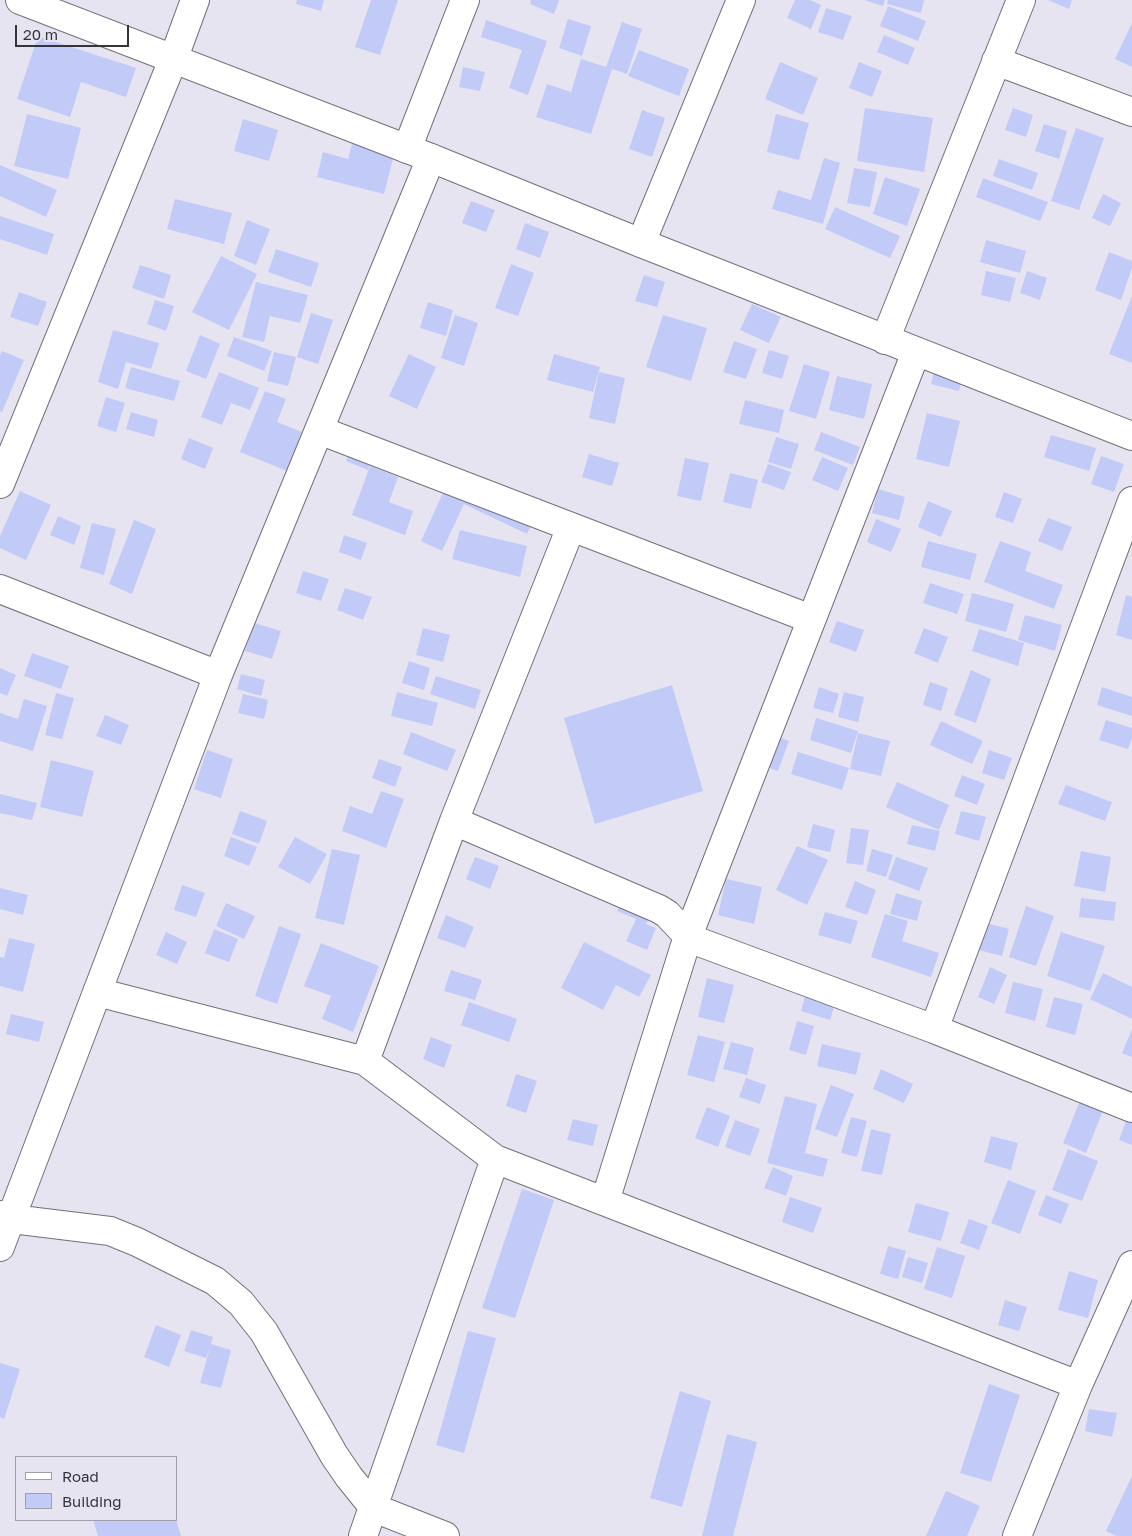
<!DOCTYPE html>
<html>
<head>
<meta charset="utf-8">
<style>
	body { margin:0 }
	#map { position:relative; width:1132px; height:1536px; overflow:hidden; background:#e7e4f1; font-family:"Golos Text",sans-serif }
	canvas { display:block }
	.legend { position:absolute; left:15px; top:1456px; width:162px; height:65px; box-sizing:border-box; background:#e7e4f1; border:1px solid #a09ea7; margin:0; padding:6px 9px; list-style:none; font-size:15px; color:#353439 }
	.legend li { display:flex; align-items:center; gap:10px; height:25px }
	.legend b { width:25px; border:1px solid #a09ea7 }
	.scale { position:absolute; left:15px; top:25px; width:114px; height:22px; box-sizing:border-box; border:2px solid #353439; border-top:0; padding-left:6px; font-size:15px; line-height:18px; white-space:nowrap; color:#353439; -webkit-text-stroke:4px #e7e4f1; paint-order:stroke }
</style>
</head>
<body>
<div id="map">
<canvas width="1132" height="1536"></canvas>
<ul class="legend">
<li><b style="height:6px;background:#fff"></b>Road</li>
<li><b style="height:14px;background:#c2caf7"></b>Building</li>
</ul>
<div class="scale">20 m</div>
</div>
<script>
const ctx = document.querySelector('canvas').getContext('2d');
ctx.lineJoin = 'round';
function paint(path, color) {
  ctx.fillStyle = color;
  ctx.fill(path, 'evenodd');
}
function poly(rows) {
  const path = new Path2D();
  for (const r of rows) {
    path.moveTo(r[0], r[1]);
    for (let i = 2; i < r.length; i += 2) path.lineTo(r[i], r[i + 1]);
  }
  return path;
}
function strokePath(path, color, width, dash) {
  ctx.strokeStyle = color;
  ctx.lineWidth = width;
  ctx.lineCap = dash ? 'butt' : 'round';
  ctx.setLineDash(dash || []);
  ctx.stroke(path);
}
const building = poly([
	[297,0,324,0,321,11,296,4],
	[371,0,398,0,380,55,355,47],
	[531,0,559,0,554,14,530,4],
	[795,0,810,0,821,5,811,29,787,18],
	[864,0,885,0,883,6],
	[888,0,924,0,921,13,887,4],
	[1048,0,1072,0,1069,9],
	[888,6,926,21,918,41,880,26],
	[826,8,852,16,843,40,818,32],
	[568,19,591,26,582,56,559,48],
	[486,20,547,41,528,95,509,88,522,50,481,37],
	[622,22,642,29,627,74,612,69,591,134,536,117,547,84,571,92,581,59,606,67],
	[1132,23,1132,67,1115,59],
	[884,35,915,48,908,65,877,52],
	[38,36,136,68,126,97,81,82,70,117,17,99],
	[639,50,689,69,679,96,628,76],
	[780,62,818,78,803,115,765,99],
	[859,62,882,71,872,97,849,88],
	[463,67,485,72,480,91,459,87],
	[865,108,933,118,924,172,857,161],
	[1013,108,1033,115,1026,137,1005,130],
	[642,110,665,118,652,157,629,149],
	[27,114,81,128,68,179,14,166],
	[776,114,809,123,799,160,767,152],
	[243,119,278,130,269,161,234,151],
	[1044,124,1067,131,1059,159,1035,151],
	[1076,128,1104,138,1079,210,1051,201],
	[354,137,396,147,384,194,317,177,323,152,348,159],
	[824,158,840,163,823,224,772,209,778,190,811,200],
	[999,159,1038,173,1032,190,993,176],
	[0,165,57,190,46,217,0,196],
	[854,168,877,172,870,207,847,203],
	[885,177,920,189,907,226,873,214],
	[983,178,1048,202,1040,221,976,197],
	[1103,194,1121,203,1110,226,1092,218],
	[175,199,232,213,224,244,167,229],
	[471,201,495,210,486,232,462,223],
	[835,207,900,236,890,258,825,229],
	[0,216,54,234,47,255,0,239],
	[247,220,270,229,256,265,234,256],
	[525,223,549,232,540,258,516,249],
	[986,240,1026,251,1020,273,980,262],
	[276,249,319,263,311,287,268,272],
	[1109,252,1132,261,1132,268,1121,300,1095,290],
	[221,256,257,274,229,330,192,312],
	[511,264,534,273,518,316,495,308],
	[140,265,171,275,164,299,132,288],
	[986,271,1016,278,1010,302,981,295],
	[1027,271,1047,278,1040,300,1020,293],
	[644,275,665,282,657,307,635,301],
	[256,282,308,295,300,323,270,316,264,342,242,337],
	[19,292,47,302,38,326,10,317],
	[1132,296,1132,363,1109,354],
	[155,300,174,306,166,331,147,324],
	[428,302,453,310,446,336,420,328],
	[752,304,781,317,769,343,740,330],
	[311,313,333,320,318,364,297,357],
	[455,315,478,323,464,366,441,358],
	[663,315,707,328,691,381,646,367],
	[113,330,159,343,151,369,126,362,118,389,98,382],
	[200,335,220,344,206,379,186,371],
	[234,337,272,351,264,371,227,356],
	[734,341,757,349,746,379,723,372],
	[769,350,789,356,782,379,762,373],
	[2,351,24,360,2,412,0,411,0,355],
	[274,352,296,357,288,386,267,381],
	[409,354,436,367,417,409,389,396],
	[554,354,600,367,593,392,547,380],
	[804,364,830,372,816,419,789,411],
	[131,367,180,381,174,401,125,388],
	[935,368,963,375,959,391,931,384],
	[219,372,259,388,250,410,231,403,222,425,201,417],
	[599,372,625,378,615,424,589,418],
	[837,376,872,384,864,419,829,410],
	[265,391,286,399,277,422,302,432,287,471,240,452],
	[106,397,125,403,116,432,97,426],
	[745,400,784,410,779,433,739,424],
	[131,412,158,420,154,437,126,429],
	[927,413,960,421,949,467,916,459],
	[821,432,860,447,853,465,814,450],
	[1051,435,1096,448,1089,471,1044,457],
	[776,437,799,444,791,469,768,462],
	[189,438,213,448,205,469,181,459],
	[354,438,376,446,368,470,346,461],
	[589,454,619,463,612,486,582,477],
	[1101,456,1124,464,1114,492,1091,484],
	[822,457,848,468,838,491,812,480],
	[685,458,709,463,701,501,677,496],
	[768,464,791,472,784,490,761,482],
	[370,466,398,477,389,502,413,511,405,535,352,515],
	[452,473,537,512,527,534,464,504,442,551,421,541],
	[730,473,758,480,751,509,723,502],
	[878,489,905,497,899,520,872,513],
	[20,491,51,505,26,560,0,548,0,536],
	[1004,492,1022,499,1013,523,995,517],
	[928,501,952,511,941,537,918,527],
	[58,516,81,526,74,545,50,535],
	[1048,518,1072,527,1062,551,1038,541],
	[876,519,901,529,891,552,867,542],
	[134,520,156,529,132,594,109,584],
	[92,523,116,529,104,575,80,568],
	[460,530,527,546,520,577,452,559],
	[344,535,367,543,361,560,339,552],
	[928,541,977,554,970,580,921,567],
	[1000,541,1031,552,1025,571,1063,585,1054,609,984,582],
	[303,571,329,579,321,601,296,593],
	[930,583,964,594,957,614,923,603],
	[345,588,372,597,363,620,337,610],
	[972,593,1014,604,1006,632,965,621],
	[1126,595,1132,597,1132,640,1116,635],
	[1025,615,1062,625,1055,651,1018,640],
	[837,621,864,630,856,652,829,642],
	[254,623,281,631,272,659,245,651],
	[423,628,450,635,443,662,416,655],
	[924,628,948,637,938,663,914,653],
	[979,629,1024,643,1018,666,972,651],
	[32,653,69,666,61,689,24,676],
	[409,661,430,668,424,690,402,683],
	[0,668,16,675,7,696,0,693],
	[971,670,991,679,976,723,954,715],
	[241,674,265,680,261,696,237,689],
	[436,676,481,690,475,709,430,694],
	[930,682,948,688,941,711,923,705],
	[672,685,703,791,595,824,564,718],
	[819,687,839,694,833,713,813,708],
	[1102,687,1132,697,1132,716,1097,705],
	[397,692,438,703,432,726,391,716],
	[844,692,864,697,858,722,838,717],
	[56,693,74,698,62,739,45,735],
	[243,694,268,700,264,719,238,713],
	[24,699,47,706,33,751,0,741,0,713,18,719],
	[105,715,129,725,121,745,96,736],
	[816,718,858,731,851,753,810,740],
	[1106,720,1132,728,1132,738,1128,749,1099,740],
	[941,721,983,741,972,764,930,745],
	[763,731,789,741,778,771,752,762],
	[411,732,456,750,447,771,403,754],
	[858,733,890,741,881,776,850,769],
	[207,750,233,759,221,798,194,789],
	[989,750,1012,758,1004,780,982,773],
	[798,752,849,768,842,790,791,774],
	[379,759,402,767,395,787,372,778],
	[51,760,94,771,82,817,40,807],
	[962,775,985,784,977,805,954,796],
	[897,782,949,805,939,830,886,807],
	[1066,785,1112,802,1105,821,1058,804],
	[381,791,404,799,386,848,342,831,350,806,372,814],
	[0,794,37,803,32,820,0,813],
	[240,811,267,821,259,844,232,834],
	[961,811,986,817,979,841,955,834],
	[813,824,835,830,830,852,807,847],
	[912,825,940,831,935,851,907,844],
	[851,828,869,830,863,865,846,863],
	[231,837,257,847,249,866,224,856],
	[295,837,327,854,310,884,278,867],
	[797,846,828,860,807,905,776,890],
	[332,849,360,855,344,925,315,918],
	[872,849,893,855,886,877,866,871],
	[1081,851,1111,857,1105,892,1074,886],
	[475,857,499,866,490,889,466,879],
	[896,857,928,868,919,891,888,879],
	[726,879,762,887,754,924,718,915],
	[855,881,876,890,867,915,845,907],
	[182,885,205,893,196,917,174,910],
	[0,888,28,895,23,915,0,909],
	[627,888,657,901,646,924,656,928,647,950,626,941,636,919,617,911],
	[896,893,922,901,917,921,890,914],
	[1081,898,1116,902,1114,921,1079,917],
	[226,903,255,916,244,939,216,926],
	[1026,906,1054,916,1036,966,1009,957],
	[825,912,858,921,851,944,818,935],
	[885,914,908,921,902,941,939,953,931,977,871,957],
	[446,915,474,927,465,948,437,938],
	[986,923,1009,929,1002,956,979,950],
	[279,926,301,934,277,1004,255,996],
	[214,929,238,939,229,962,205,953],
	[166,932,187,942,177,964,156,955],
	[1061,932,1105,946,1090,991,1047,976],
	[9,938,35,944,23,992,0,986,0,957,4,958],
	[584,942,651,975,639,997,616,985,603,1010,561,988],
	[321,943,379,966,353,1032,322,1019,331,996,304,986],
	[990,967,1007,975,994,1004,978,997],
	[451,970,482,980,475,1000,444,991],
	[1103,973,1132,987,1132,1019,1090,999],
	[707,978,734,985,724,1023,698,1017],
	[1013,982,1043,989,1035,1021,1005,1013],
	[808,985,838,994,830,1020,801,1011],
	[1054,997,1083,1004,1075,1035,1046,1027],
	[469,1002,517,1019,509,1042,461,1025],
	[11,1014,44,1022,39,1042,6,1034],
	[797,1021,814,1026,806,1055,789,1050],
	[1132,1029,1132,1057,1122,1053],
	[698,1035,725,1042,714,1082,687,1075],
	[431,1037,452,1045,444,1068,423,1059],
	[731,1042,754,1048,747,1075,723,1069],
	[822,1044,861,1053,856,1075,817,1066],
	[881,1069,913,1084,904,1103,873,1089],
	[516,1074,537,1081,526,1113,506,1106],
	[746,1078,766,1085,760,1104,739,1097],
	[831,1085,854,1094,837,1137,815,1129],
	[1083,1093,1106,1103,1086,1153,1063,1143],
	[785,1096,817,1104,805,1153,828,1159,823,1177,767,1163],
	[707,1107,730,1116,718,1147,695,1138],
	[1128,1116,1132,1118,1132,1145,1119,1140],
	[851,1117,867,1121,857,1157,841,1153],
	[573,1119,598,1125,593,1146,567,1140],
	[735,1120,760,1129,750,1156,725,1147],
	[871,1129,891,1134,882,1175,861,1171],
	[991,1136,1018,1143,1011,1170,984,1162],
	[1068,1149,1098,1161,1082,1201,1052,1190],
	[773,1167,793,1176,786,1196,764,1188],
	[1008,1180,1036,1191,1020,1234,991,1223],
	[522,1189,554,1200,515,1318,482,1308],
	[1046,1195,1069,1204,1061,1224,1038,1215],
	[790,1197,822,1208,813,1233,782,1222],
	[916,1203,949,1212,941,1241,908,1232],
	[969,1219,988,1226,979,1250,960,1243],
	[888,1246,906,1251,898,1279,880,1274],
	[937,1247,965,1256,952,1298,924,1289],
	[908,1257,928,1263,922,1283,902,1277],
	[1069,1271,1098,1280,1088,1318,1058,1310],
	[1005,1300,1027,1307,1019,1331,998,1325],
	[156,1325,181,1335,169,1367,144,1357],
	[191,1330,213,1337,211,1344,231,1350,221,1388,200,1383,210,1348,206,1358,184,1351],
	[468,1331,496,1338,464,1453,436,1445],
	[0,1363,20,1369,4,1419,0,1417],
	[989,1384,1020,1395,991,1482,960,1473],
	[680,1391,711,1401,682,1507,650,1498],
	[1089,1409,1117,1413,1112,1437,1085,1431],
	[727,1434,757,1442,733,1536,702,1536],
	[1132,1476,1132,1536,1116,1536,1106,1531],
	[946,1491,980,1506,967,1536,926,1536],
	[93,1520,176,1520,181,1536,98,1536]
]);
const street = poly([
	[996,61,1132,112],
	[407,149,465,0],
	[641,243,741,0],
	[885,340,1021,0],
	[319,430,811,619],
	[0,484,173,60,195,0],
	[0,589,218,675],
	[454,821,659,909,667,914,688,936,699,942,934,1029,1132,1108],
	[97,992,365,1061,495,1159,1078,1385],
	[934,1029,1132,501],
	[365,1061,454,821,571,527],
	[605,1201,688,936,916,352],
	[0,1215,12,1219,110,1231,137,1242,215,1281,241,1303,264,1332,334,1455,349,1477,374,1508,445,1536],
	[0,1247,218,675,431,158],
	[363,1536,495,1159],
	[1017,1536,1078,1385,1132,1265]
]);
const secondary = poly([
	[20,0,431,158,641,243,1132,436]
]);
paint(building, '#c2caf7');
strokePath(street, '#72707a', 30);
strokePath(secondary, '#72707a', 30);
strokePath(street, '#fff', 28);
strokePath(secondary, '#fff', 28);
</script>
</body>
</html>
